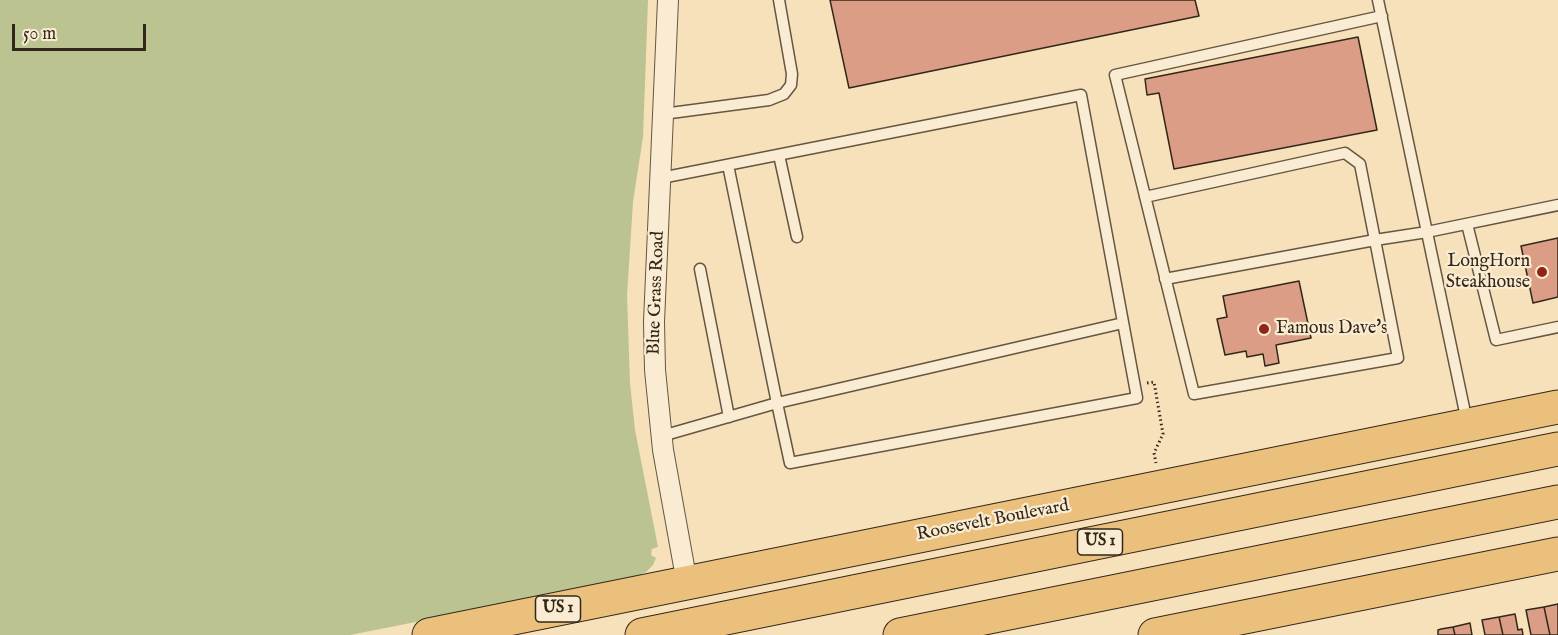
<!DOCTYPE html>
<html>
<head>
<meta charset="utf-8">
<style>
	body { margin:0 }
	#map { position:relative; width:1558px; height:635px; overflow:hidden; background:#f6e1ba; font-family:"IM FELL English",serif }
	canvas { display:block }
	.scale { position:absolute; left:12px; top:24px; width:134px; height:27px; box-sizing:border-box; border:3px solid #332719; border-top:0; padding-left:8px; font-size:18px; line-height:21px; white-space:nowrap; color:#332719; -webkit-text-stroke:4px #f9ecd2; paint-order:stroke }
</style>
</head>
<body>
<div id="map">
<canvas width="1558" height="635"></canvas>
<div class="scale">50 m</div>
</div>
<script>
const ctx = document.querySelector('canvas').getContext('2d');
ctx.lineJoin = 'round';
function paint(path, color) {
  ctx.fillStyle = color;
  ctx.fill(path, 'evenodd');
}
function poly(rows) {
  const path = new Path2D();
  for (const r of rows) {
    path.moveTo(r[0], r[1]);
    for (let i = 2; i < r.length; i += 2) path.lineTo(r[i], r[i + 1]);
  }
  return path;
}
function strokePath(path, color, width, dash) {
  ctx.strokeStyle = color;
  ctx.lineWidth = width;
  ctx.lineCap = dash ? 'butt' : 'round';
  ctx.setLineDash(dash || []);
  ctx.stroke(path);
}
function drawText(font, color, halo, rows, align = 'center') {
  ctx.font = font + ' "IM FELL English",serif';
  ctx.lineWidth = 4.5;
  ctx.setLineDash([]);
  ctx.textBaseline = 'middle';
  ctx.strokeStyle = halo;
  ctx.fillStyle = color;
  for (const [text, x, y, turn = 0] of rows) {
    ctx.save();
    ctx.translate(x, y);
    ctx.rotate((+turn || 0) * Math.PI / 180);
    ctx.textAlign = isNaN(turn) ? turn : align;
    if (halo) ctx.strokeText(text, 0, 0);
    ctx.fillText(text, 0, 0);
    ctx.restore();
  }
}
const green = poly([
	[0,0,648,0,643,137,633,202,627,295,630,383,635,430,658,547,652,549,651,555,656,558,653,565,646,572,627,580,350,635,0,635]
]);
const building = poly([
	[830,0,1195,0,1199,16,849,88,830,0],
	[1358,37,1377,130,1174,169,1159,93,1147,95,1145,79,1358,37],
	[1558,238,1558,297,1533,303,1521,246,1558,238],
	[1299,281,1311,338,1276,345,1279,363,1265,366,1263,354,1247,357,1246,351,1225,355,1217,319,1227,317,1223,296,1299,281],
	[1558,604,1558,635,1550,635,1544,607,1558,604],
	[1544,607,1550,635,1531,635,1526,610,1544,607],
	[1515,614,1518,630,1522,629,1523,635,1503,635,1499,617,1515,614],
	[1499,617,1503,635,1485,635,1482,620,1499,617],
	[1470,623,1472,635,1455,635,1453,627,1470,623],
	[1453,627,1455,635,1438,635,1438,630,1441,629,1453,627]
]);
const path = poly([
	[1147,383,1154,382,1163,434,1154,453,1156,463]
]);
const lane = poly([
	[1378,0,1467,422],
	[1382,16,1115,75,1194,394,1398,358,1375,240,1427,232,1558,205],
	[663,114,769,100,784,94,791,85,792,74,779,0],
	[779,155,797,237],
	[728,165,777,403,1123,323],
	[661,178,1081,95,1137,398,790,463,777,403,662,436],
	[1145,197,1345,153,1360,164,1375,240,1165,279],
	[1467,224,1496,340,1558,327],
	[700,269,729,417]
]);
const street = poly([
	[668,0,654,322,655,370,663,450,687,583]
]);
const highway = poly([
	[429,635,1558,407],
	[642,635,1558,449],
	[900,635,1558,502],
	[1155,635,1558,554]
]);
const markers = [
	[1542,272,6,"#8f2418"],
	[1264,329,6,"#8f2418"]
];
const shields = [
	[1100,542,45],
	[558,609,45]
];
const shieldNames = [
	["US 1",1100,542],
	["US 1",558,609]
];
const poiNames = [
	["LongHorn",1530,262],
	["Steakhouse",1530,283],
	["Famous Dave's",1276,329,"left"]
];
const streetNames = [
	["Blue Grass Road",657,293,-88],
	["Roosevelt Boulevard",993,521,-11]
];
paint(green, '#bbc391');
paint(building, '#dc9d86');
strokePath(building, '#332719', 1.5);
strokePath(lane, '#645641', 13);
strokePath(street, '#645641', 22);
strokePath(highway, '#332719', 35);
strokePath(path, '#332719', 3, [1.5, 3]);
strokePath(lane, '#f9ecd2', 10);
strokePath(street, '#f9ecd2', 20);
strokePath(highway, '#ebc07d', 33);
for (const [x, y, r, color] of markers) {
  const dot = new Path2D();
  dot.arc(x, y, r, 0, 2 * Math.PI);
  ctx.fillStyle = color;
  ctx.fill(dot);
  strokePath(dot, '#f9ecd2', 2);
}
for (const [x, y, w] of shields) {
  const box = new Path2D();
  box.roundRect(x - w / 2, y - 13, w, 26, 4.5);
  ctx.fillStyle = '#f9ecd2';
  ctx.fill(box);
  strokePath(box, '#332719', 1.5);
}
drawText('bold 16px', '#332719', null, shieldNames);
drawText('18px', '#332719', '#f9ecd2', poiNames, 'right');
drawText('18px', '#332719', '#f9ecd2', streetNames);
</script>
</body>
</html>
